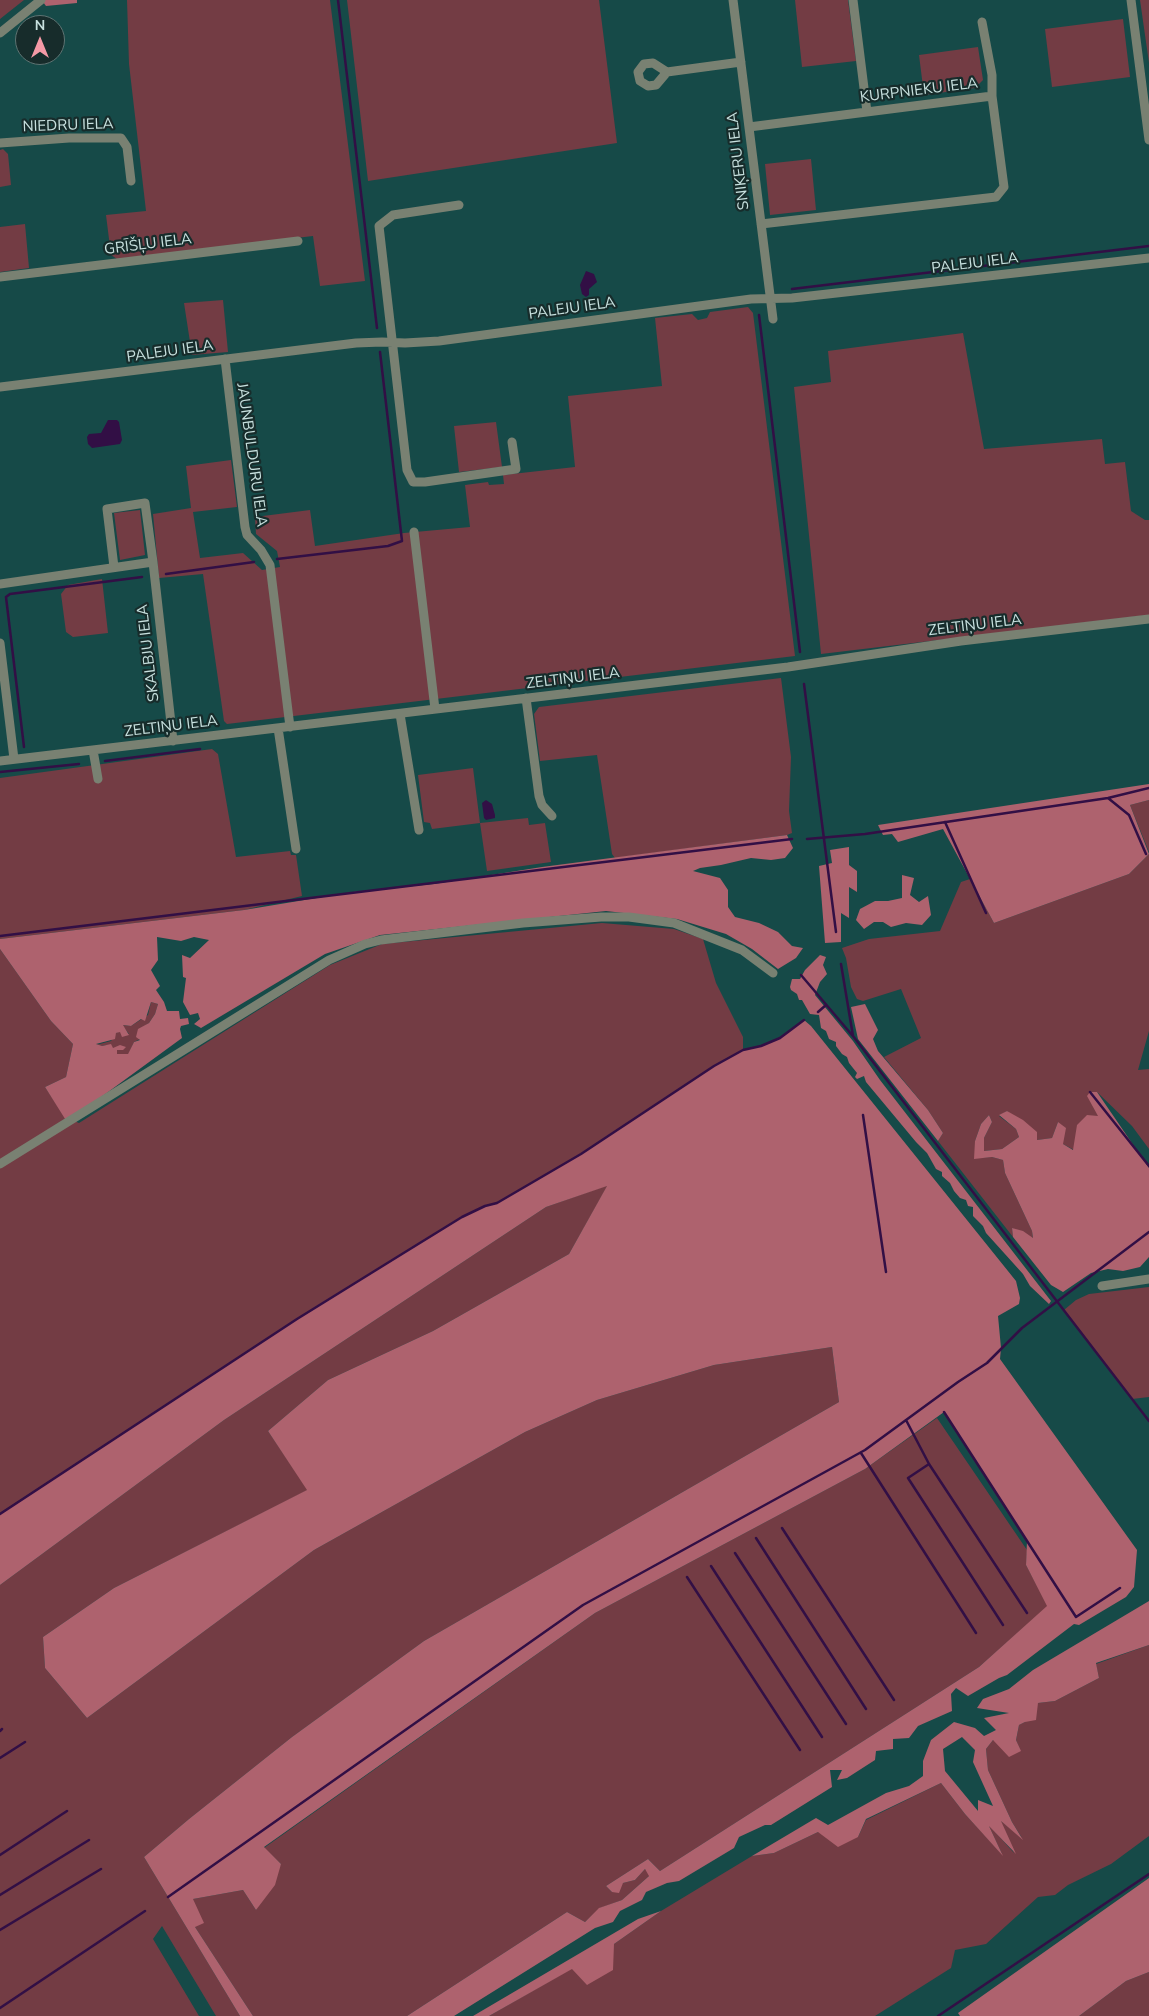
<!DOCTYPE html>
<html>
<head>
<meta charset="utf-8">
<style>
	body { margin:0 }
	#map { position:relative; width:1149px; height:2016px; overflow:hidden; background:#164a48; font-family:"Nunito Sans",sans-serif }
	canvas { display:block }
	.north { position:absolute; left:15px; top:15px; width:50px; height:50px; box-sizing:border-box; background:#172c2b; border:1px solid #5e7473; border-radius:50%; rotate:0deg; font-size:14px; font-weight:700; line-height:20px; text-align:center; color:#c8e1df }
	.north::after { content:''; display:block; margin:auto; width:18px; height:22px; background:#f49aa6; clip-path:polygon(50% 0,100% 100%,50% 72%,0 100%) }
</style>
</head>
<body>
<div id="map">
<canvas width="1149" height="2016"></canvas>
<div class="north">N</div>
</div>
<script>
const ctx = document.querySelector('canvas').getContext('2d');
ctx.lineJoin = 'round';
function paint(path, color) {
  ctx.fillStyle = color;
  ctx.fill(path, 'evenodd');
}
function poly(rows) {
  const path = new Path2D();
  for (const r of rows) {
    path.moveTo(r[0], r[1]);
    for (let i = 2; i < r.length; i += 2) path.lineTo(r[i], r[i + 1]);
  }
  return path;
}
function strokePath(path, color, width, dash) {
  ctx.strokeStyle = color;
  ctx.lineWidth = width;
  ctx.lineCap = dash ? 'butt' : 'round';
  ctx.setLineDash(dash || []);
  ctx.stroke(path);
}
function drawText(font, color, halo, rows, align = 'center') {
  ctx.font = font + ' "Nunito Sans",sans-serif';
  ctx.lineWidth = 4.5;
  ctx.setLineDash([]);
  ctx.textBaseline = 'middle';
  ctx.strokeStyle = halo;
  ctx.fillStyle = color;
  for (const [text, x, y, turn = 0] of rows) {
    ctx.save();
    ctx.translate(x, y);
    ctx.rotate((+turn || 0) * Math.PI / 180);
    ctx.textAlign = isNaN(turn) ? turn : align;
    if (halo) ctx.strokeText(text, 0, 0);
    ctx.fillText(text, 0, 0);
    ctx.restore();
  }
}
const green = poly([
	[0,0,24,0,0,19],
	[127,0,330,0,365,281,320,286,313,236,117,259,111,255,106,215,146,211,129,64],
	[347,0,599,0,617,143,368,181],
	[795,0,848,0,856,61,802,67],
	[1140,0,1149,0,1149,63],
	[1123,19,1130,77,1052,87,1045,29],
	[978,47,983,80,975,88,924,95,919,55],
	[3,149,8,154,11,185,0,187,0,150],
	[811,159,816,210,770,215,765,164],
	[25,224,29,268,0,272,0,227],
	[223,300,228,352,192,355,184,303],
	[748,307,753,313,795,656,227,724,224,721,203,574,159,578,153,514,191,508,186,466,231,460,237,507,193,512,200,558,243,553,262,570,280,567,277,551,256,534,255,517,310,510,315,546,404,533,470,527,465,485,488,482,489,485,504,484,503,475,575,467,568,396,662,386,655,318,692,314,698,320,707,318,710,312],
	[963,333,984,449,1102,439,1105,464,1125,462,1131,511,1145,520,1149,520,1149,615,821,654,794,387,831,382,828,351],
	[496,422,502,467,459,472,454,426],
	[140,510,145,555,120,560,114,513],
	[102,579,108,633,73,637,66,632,61,594,68,585],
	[781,678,791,757,789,811,792,833,787,835,615,858,612,854,597,755,540,761,534,714,539,707],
	[212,749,218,754,236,857,290,851,291,855,296,855,302,896,244,910,0,939,0,778],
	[473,768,480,823,528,818,529,825,545,823,551,862,487,871,480,823,432,829,430,823,424,822,418,775],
	[1149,800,1149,852,1130,805],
	[1149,854,1149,1031,1138,1070,1149,1069,1149,1149,1132,1126,1097,1092,1099,1116,1074,1150,1063,1144,1058,1122,1052,1138,1037,1140,1007,1111,999,1116,1016,1129,1019,1137,1002,1149,984,1151,984,1138,992,1122,989,1115,981,1124,975,1141,975,1158,992,1157,1003,1160,1005,1173,1032,1231,1033,1239,1012,1228,1013,1237,938,1141,943,1133,928,1110,884,1057,921,1038,901,989,863,1001,857,999,851,987,846,958,842,948,869,939,940,931,961,882,970,879,994,923,1129,874],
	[602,923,674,929,703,939,716,983,743,1037,743,1050,581,1154,497,1203,485,1206,462,1217,297,1319,0,1513,0,949,51,1021,73,1044,66,1077,45,1087,65,1117,79,1123,330,965,382,944],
	[151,1002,158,1004,155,1014,149,1023,143,1027,140,1039,134,1042,128,1055,117,1054,116,1050,106,1045,102,1046,96,1045,111,1041,116,1033,120,1031,129,1034,122,1025,131,1026,148,1015],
	[608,1185,569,1254,433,1331,328,1380,268,1431,308,1490,114,1588,43,1637,45,1668,87,1718,314,1550,525,1432,597,1400,714,1365,832,1347,839,1402,424,1641,292,1737,189,1819,144,1857,240,2016,216,2016,162,1926,153,1939,199,2016,0,2016,0,1585,224,1420,546,1207],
	[1149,1287,1149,1397,1132,1399,1064,1310,1076,1300,1089,1294],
	[937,1418,1027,1550,1026,1565,1048,1606,979,1667,660,1871,648,1859,606,1886,612,1892,623,1883,635,1880,645,1869,650,1875,622,1900,600,1908,585,1922,567,1912,407,2016,253,2016,195,1927,193,1899,243,1890,256,1910,281,1864,264,1848,595,1613,865,1469],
	[1149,1645,1149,1836,1111,1864,1068,1885,1055,1895,1038,1897,986,1944,955,1950,951,1968,875,2016,489,2016,614,1944,661,1911,752,1856,774,1853,818,1832,858,1837,866,1820,941,1783,965,1814,1002,1854,988,1824,1014,1853,1000,1820,1022,1838,1012,1822,988,1770,986,1749,993,1740,1020,1750,1016,1740,1019,1725,1025,1722,1038,1703,1055,1701,1099,1678,1096,1664],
	[1149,1972,1149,2016,1079,2016,1126,1981]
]);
const forest = poly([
	[45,0,77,0,77,3,46,6,43,2],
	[1149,784,1149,800,1130,805,1149,854,1129,874,994,923,943,829,898,842,892,834,883,835,878,825],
	[787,835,793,848,785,858,771,860,751,858,721,865,700,868,693,871,720,878,728,890,728,907,735,917,759,923,778,932,792,946,803,948,796,958,778,969,752,949,726,934,677,919,606,911,380,935,325,954,201,1028,194,1024,200,1019,198,1013,190,1015,183,1002,186,978,183,977,182,955,190,958,209,940,194,937,181,941,157,937,158,960,151,970,160,986,156,990,164,1002,167,1011,179,1011,180,1019,188,1018,189,1024,181,1026,180,1029,182,1038,67,1122,45,1087,66,1077,73,1044,51,1021,0,949,0,939,244,910,353,892,434,884,542,867],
	[151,1002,158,1004,155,1014,149,1023,138,1029,136,1037,140,1040,134,1042,128,1054,117,1054,117,1050,123,1050,126,1047,120,1045,113,1048,111,1044,102,1046,96,1044,115,1039,116,1033,120,1032,122,1037,129,1035,123,1025,131,1026,141,1019,145,1021],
	[849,847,849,865,857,871,857,892,849,887,849,918,841,913,841,942,825,943,819,866,832,863,830,850],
	[902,875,914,878,910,895,919,902,928,896,931,915,922,925,906,923,891,927,883,922,874,922,864,929,856,920,860,909,875,901,888,901,902,898],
	[820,955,826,957,823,965,827,974,820,982,815,995,853,1041,880,1080,1051,1301,1049,1304,1030,1286,1023,1274,986,1233,983,1226,973,1216,973,1207,968,1206,966,1200,960,1198,954,1191,950,1183,942,1176,942,1172,936,1169,927,1153,916,1142,866,1082,864,1076,857,1079,855,1077,857,1073,849,1063,847,1057,842,1054,836,1046,836,1042,829,1039,826,1031,821,1028,819,1015,810,1014,802,1000,799,1000,797,994,791,990,790,987,792,979,800,979,805,970],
	[865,1004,878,1030,873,1039,878,1051,928,1110,943,1133,938,1141,858,1039,851,1007],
	[804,1020,811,1026,1016,1281,1020,1298,1019,1304,998,1316,1001,1348,1000,1359,1137,1550,1134,1587,1126,1597,1079,1625,1074,1624,1007,1675,999,1678,968,1696,956,1688,951,1694,952,1711,918,1726,909,1738,893,1739,893,1749,876,1751,875,1760,847,1778,837,1780,842,1770,830,1770,832,1787,771,1825,765,1825,739,1837,734,1848,679,1881,667,1883,646,1892,642,1900,620,1911,613,1922,595,1928,454,2016,407,2016,567,1912,585,1922,599,1908,622,1900,649,1876,645,1869,635,1880,623,1883,619,1893,612,1892,606,1886,648,1859,660,1871,979,1667,1047,1606,1026,1565,1027,1541,944,1412,865,1469,595,1613,264,1847,281,1864,275,1885,256,1910,243,1890,193,1899,204,1923,195,1927,253,2016,240,2016,144,1857,189,1819,292,1737,424,1641,839,1402,832,1347,714,1365,597,1400,525,1432,314,1550,87,1718,45,1668,43,1637,114,1588,307,1490,268,1431,328,1380,433,1331,569,1254,607,1186,546,1207,224,1420,0,1585,0,1514,297,1319,402,1254,462,1217,485,1206,497,1203,581,1154,714,1066,743,1050,761,1046,779,1038],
	[1090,1092,1097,1092,1149,1168,1149,1257,1140,1267,1123,1271,1108,1269,1091,1273,1063,1292,1051,1285,1013,1237,1012,1228,1023,1231,1033,1238,1032,1231,1005,1173,1003,1160,992,1157,974,1159,975,1141,981,1124,989,1115,992,1122,984,1138,984,1151,1002,1149,1019,1137,1016,1129,999,1115,1007,1111,1023,1120,1037,1132,1037,1140,1052,1138,1058,1122,1066,1128,1063,1144,1073,1150,1077,1125,1087,1115,1098,1116,1087,1096],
	[1149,1601,1149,1645,1096,1663,1099,1678,1055,1701,1038,1703,1036,1720,1025,1722,1019,1725,1016,1740,1021,1751,1009,1757,993,1740,986,1749,988,1770,1012,1822,1023,1840,1001,1821,1016,1854,989,1826,1003,1856,965,1814,941,1783,866,1819,858,1837,838,1847,818,1832,774,1853,752,1856,816,1818,828,1825,886,1793,909,1786,923,1776,923,1761,931,1740,954,1722,975,1728,984,1736,996,1730,984,1718,1009,1713,977,1708,983,1699,1009,1689,1033,1670],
	[962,1737,975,1750,973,1762,993,1806,978,1800,978,1811,945,1771,943,1749],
	[1149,1878,1149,1972,1126,1981,1079,2016,960,2016,958,2013],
	[661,1911,614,1944,613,1970,587,1985,572,1969,489,2016,473,2016,638,1919]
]);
const water = poly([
	[586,271,594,274,597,282,589,289,589,295,586,297,582,294,580,285],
	[108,420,117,420,119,422,122,440,120,444,92,448,88,444,87,437,89,434,101,433],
	[486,800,492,804,495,815,495,818,486,820,484,818,482,803]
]);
const stream = poly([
	[338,0,377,328],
	[792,289,1149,246],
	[759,315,800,652],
	[277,559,388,546,402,541,380,352],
	[166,574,254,562],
	[804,684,836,932],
	[24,747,6,597,10,594,142,577],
	[105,761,200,749],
	[0,772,79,764],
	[1108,798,1129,815,1146,854],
	[945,822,986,913],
	[807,839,865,834,1108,798,1149,788],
	[0,936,792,839],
	[841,964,853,1036,1149,1421],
	[801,975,852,1035],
	[818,1012,826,1005],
	[1090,1092,1149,1166],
	[863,1115,886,1272],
	[944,1412,1076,1617,1120,1588],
	[906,1420,929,1464,1027,1613],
	[861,1453,976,1633],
	[929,1464,908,1478,1003,1625],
	[0,1514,297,1319,402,1254,462,1217,485,1206,497,1203,581,1154,714,1066,743,1050,761,1046,780,1038,804,1020],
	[782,1528,894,1700],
	[756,1538,866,1709],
	[735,1553,846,1724],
	[711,1566,822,1737],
	[687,1577,800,1750],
	[0,1731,2,1729],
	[0,1758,25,1742],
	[0,1855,67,1811],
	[0,1895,89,1840],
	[168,1897,583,1605,865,1450,958,1382,987,1363,1022,1328,1149,1232],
	[0,1930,101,1869],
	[0,2008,145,1911],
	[938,2016,1149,1874]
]);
const street = poly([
	[733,0,773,319],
	[853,0,867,112],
	[1131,0,1149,140],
	[0,33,41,0],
	[667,72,656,85,648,86,640,81,638,72,644,64,653,63,667,72,741,62],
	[749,127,992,96],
	[0,143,69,138,121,138,127,147,131,181],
	[459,205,393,215,379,226,407,470,413,482,425,482,516,469,512,442],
	[761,224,996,197,1004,187,992,96,992,75,982,22],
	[0,277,298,241],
	[225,359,245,527,247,535,261,550,270,565,290,727],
	[0,387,356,343,382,342,405,343,439,341,751,299,792,298,1149,258],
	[414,532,435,709],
	[114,567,107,509,145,503,153,562],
	[0,584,153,562,173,741],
	[0,643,14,759],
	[526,698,539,796,542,805,552,816],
	[400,714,419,830],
	[278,728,296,849],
	[93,750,98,779],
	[0,761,788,667,961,641,1149,619],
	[0,1164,329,960,365,944,381,940,523,923,601,917,629,917,674,923,742,950,773,973],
	[1102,1286,1149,1279]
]);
const streetNames = [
	["KURPNIEKU IELA",919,91,-7],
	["NIEDRU IELA",68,126,-2],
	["SNIĶERU IELA",739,161,-97],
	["GRĪŠĻU IELA",148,245,-7],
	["PALEJU IELA",975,264,-7],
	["PALEJU IELA",572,309,-8],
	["PALEJU IELA",170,352,-8],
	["JAUNBULDURU IELA",251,455,82],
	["ZELTIŅU IELA",975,626,-7],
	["SKALBJU IELA",149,653,-97],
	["ZELTIŅU IELA",573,679,-7],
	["ZELTIŅU IELA",171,727,-7]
];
paint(green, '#733c44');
paint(forest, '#ae626e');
paint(water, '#320f45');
strokePath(stream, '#320f45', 2.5);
strokePath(street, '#798172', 9);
drawText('15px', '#c8e1df', '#172c2b', streetNames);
</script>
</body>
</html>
